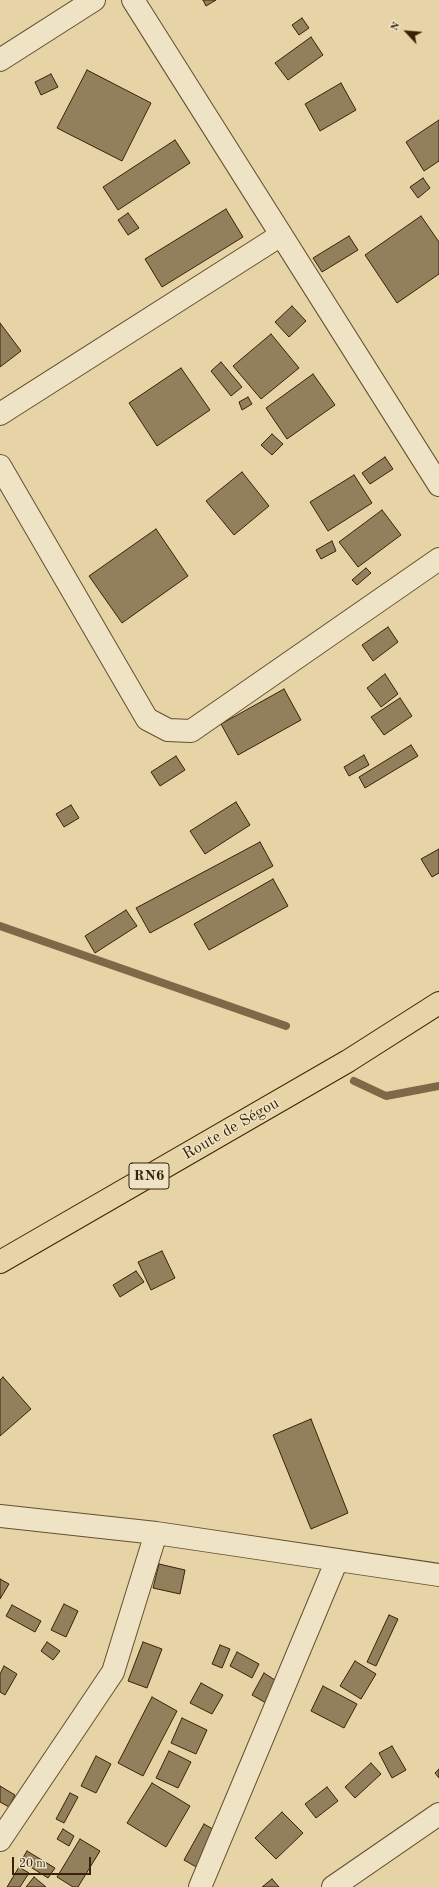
<!DOCTYPE html>
<html>
<head>
<meta charset="utf-8">
<style>
	body { margin:0 }
	#map { position:relative; width:439px; height:1887px; overflow:hidden; background:#e6d4a6; font-family:"Old Standard TT",serif }
	canvas { display:block }
	.north { position:absolute; left:387px; top:12px; width:40px; height:40px; -webkit-text-stroke:3px #efe3c5; paint-order:stroke; rotate:296deg; font-size:11px; font-weight:700; line-height:16px; text-align:center; color:#382309 }
	.north::after { content:''; display:block; margin:auto; width:14px; height:18px; background:#382309; clip-path:polygon(50% 0,100% 100%,50% 72%,0 100%) }
	.scale { position:absolute; left:12px; top:1857px; width:79px; height:18px; box-sizing:border-box; border:2px solid #382309; border-top:0; padding-left:5px; font-size:12px; line-height:14px; white-space:nowrap; color:#382309; -webkit-text-stroke:3px #efe3c5; paint-order:stroke }
</style>
</head>
<body>
<div id="map">
<canvas width="439" height="1887"></canvas>
<div class="north">N</div>
<div class="scale">20 m</div>
</div>
<script>
const ctx = document.querySelector('canvas').getContext('2d');
ctx.lineJoin = 'round';
function poly(rows) {
  const path = new Path2D();
  for (const r of rows) {
    path.moveTo(r[0], r[1]);
    for (let i = 2; i < r.length; i += 2) path.lineTo(r[i], r[i + 1]);
  }
  return path;
}
function strokePath(path, color, width, dash) {
  ctx.strokeStyle = color;
  ctx.lineWidth = width;
  ctx.lineCap = dash ? 'butt' : 'round';
  ctx.setLineDash(dash || []);
  ctx.stroke(path);
}
function paint(path, color) {
  ctx.fillStyle = color;
  ctx.fill(path, 'evenodd');
}
function drawText(font, color, halo, rows, align = 'center') {
  ctx.font = font + ' "Old Standard TT",serif';
  ctx.lineWidth = 3;
  ctx.setLineDash([]);
  ctx.textBaseline = 'middle';
  ctx.strokeStyle = halo;
  ctx.fillStyle = color;
  for (const [text, x, y, turn = 0] of rows) {
    ctx.save();
    ctx.translate(x, y);
    ctx.rotate((+turn || 0) * Math.PI / 180);
    ctx.textAlign = isNaN(turn) ? turn : align;
    if (halo) ctx.strokeText(text, 0, 0);
    ctx.fillText(text, 0, 0);
    ctx.restore();
  }
}
const stream = poly([
	[0,926,286,1026],
	[354,1081,386,1096,439,1086]
]);
const building = poly([
	[203,0,216,0,206,6,203,0],
	[302,18,309,28,299,35,292,25,302,18],
	[311,37,323,55,288,80,275,63,311,37],
	[87,70,151,103,122,161,57,128,87,70],
	[51,74,58,87,41,95,35,82,51,74],
	[341,83,356,110,320,131,305,104,341,83],
	[439,120,439,161,424,171,406,142,439,120],
	[175,140,190,163,118,210,103,187,175,140],
	[423,178,430,188,418,198,410,187,423,178],
	[226,209,243,237,162,287,145,259,226,209],
	[128,213,139,228,128,235,118,220,128,213],
	[421,216,439,242,439,274,397,303,365,255,421,216],
	[349,236,358,250,322,272,313,258,349,236],
	[292,306,306,321,289,337,275,322,292,306],
	[0,323,21,351,0,367,0,323],
	[271,334,299,368,261,399,233,366,271,334],
	[221,362,242,387,231,396,211,371,221,362],
	[181,368,210,410,157,446,129,403,181,368],
	[313,374,335,405,287,439,266,408,313,374],
	[248,397,252,404,242,410,239,402,248,397],
	[272,434,283,444,272,455,261,445,272,434],
	[385,457,393,469,370,484,362,473,385,457],
	[242,472,269,506,234,535,206,501,242,472],
	[354,475,372,503,328,531,310,502,354,475],
	[382,510,401,535,358,567,339,542,382,510],
	[156,529,188,576,122,623,89,576,156,529],
	[332,541,336,551,321,559,316,550,332,541],
	[366,568,371,573,357,585,352,580,366,568],
	[388,627,398,642,373,661,362,645,388,627],
	[385,674,398,694,381,707,367,688,385,674],
	[284,689,301,720,238,755,221,724,284,689],
	[400,698,412,716,384,735,371,717,400,698],
	[411,745,418,756,365,788,359,777,411,745],
	[364,755,369,765,349,776,344,767,364,755],
	[176,756,185,770,160,786,151,772,176,756],
	[236,802,250,825,205,854,190,831,236,802],
	[71,805,79,818,64,827,56,814,71,805],
	[260,842,273,866,150,933,136,908,260,842],
	[439,849,439,873,432,877,421,859,439,849],
	[273,879,288,906,209,950,194,924,273,879],
	[126,910,137,926,95,953,85,936,126,910],
	[162,1251,175,1278,151,1290,138,1262,162,1251],
	[136,1271,144,1282,120,1297,113,1285,136,1271],
	[3,1377,31,1409,0,1436,0,1380,3,1377],
	[311,1419,348,1513,311,1529,273,1435,311,1419],
	[159,1564,185,1570,180,1594,153,1588,159,1564],
	[0,1579,9,1584,0,1599,0,1579],
	[64,1604,78,1611,66,1637,51,1630,64,1604],
	[12,1605,41,1621,35,1632,6,1616,12,1605],
	[389,1615,398,1619,376,1666,367,1662,389,1615],
	[47,1642,60,1651,53,1660,41,1651,47,1642],
	[143,1642,162,1649,147,1688,128,1681,143,1642],
	[220,1645,230,1649,222,1668,212,1664,220,1645],
	[237,1652,259,1664,252,1678,230,1666,237,1652],
	[355,1661,376,1674,361,1699,340,1686,355,1661],
	[4,1666,17,1674,5,1695,0,1692,0,1674,4,1666],
	[264,1673,278,1682,266,1703,252,1695,264,1673],
	[201,1683,223,1695,212,1714,190,1703,201,1683],
	[323,1686,357,1704,344,1728,311,1711,323,1686],
	[152,1697,177,1711,143,1776,118,1763,152,1697],
	[182,1718,207,1730,196,1754,171,1743,182,1718],
	[392,1746,406,1770,392,1778,379,1753,392,1746],
	[169,1751,191,1762,178,1788,156,1778,169,1751],
	[96,1756,111,1764,96,1793,81,1786,96,1756],
	[371,1763,381,1774,355,1798,345,1787,371,1763],
	[439,1769,439,1778,435,1773,439,1769],
	[152,1783,190,1806,166,1847,127,1823,152,1783],
	[0,1786,15,1795,9,1807,0,1802,0,1786],
	[327,1787,338,1801,316,1818,305,1804,327,1787],
	[70,1793,78,1797,64,1823,56,1819,70,1793],
	[282,1812,303,1833,276,1859,255,1838,282,1812],
	[204,1824,218,1832,198,1868,184,1860,204,1824],
	[63,1829,74,1836,69,1846,57,1839,63,1829],
	[80,1839,100,1851,78,1887,73,1887,57,1877,80,1839],
	[27,1851,55,1868,48,1878,21,1861,27,1851],
	[19,1867,29,1873,20,1887,7,1887,19,1867],
	[34,1877,46,1887,26,1887,34,1877],
	[272,1879,279,1887,262,1887,272,1879]
]);
const minor = poly([
	[133,0,439,485],
	[0,60,94,0],
	[0,414,281,235],
	[0,466,147,719,168,730,191,731,439,559],
	[0,1516,156,1533,439,1575],
	[0,1840,113,1672,156,1533],
	[200,1887,337,1560],
	[333,1887,439,1814]
]);
const highway = poly([
	[0,1262,348,1061,439,1003]
]);
const shields = [
	[149,1176,40]
];
const shieldNames = [
	["RN6",149,1176]
];
const streetNames = [
	["Route de Ségou",231,1129,-30]
];
strokePath(stream, '#7d6947', 8);
paint(building, '#927f5b');
strokePath(building, '#382309', 1);
strokePath(minor, '#644f30', 24);
strokePath(highway, '#382309', 24);
strokePath(minor, '#efe3c5', 22);
strokePath(highway, '#e6d4a6', 22);
for (const [x, y, w] of shields) {
  const box = new Path2D();
  box.roundRect(x - w / 2, y - 13, w, 26, 3);
  ctx.fillStyle = '#efe3c5';
  ctx.fill(box);
  strokePath(box, '#382309', 1);
}
drawText('bold 15px', '#382309', null, shieldNames);
drawText('16px', '#382309', '#efe3c5', streetNames);
</script>
</body>
</html>
